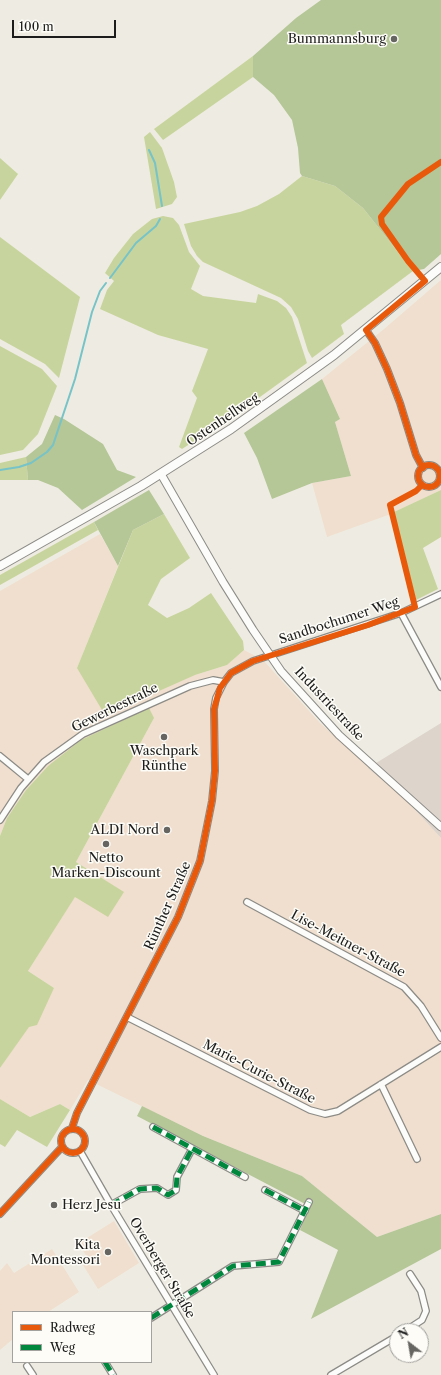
<!DOCTYPE html>
<html>
<head>
<meta charset="utf-8">
<style>
	body { margin:0 }
	#map { position:relative; width:441px; height:1375px; overflow:hidden; background:#eeece2; font-family:"Libre Caslon Text",serif }
	canvas { display:block }
	.legend { position:absolute; left:12px; top:1311px; width:140px; height:52px; box-sizing:border-box; background:#fdfcf7; border:1px solid #a3a29f; margin:0; padding:5px 7px; list-style:none; font-size:12px; color:#1c1c1c }
	.legend li { display:flex; align-items:center; gap:8px; height:20px }
	.legend b { width:20px; border:1px solid #a3a29f }
	.north { position:absolute; left:389px; top:1323px; width:40px; height:40px; box-sizing:border-box; background:#fdfcf7; border:1px solid #a3a29f; border-radius:50%; rotate:329deg; font-size:11px; font-weight:700; line-height:16px; text-align:center; color:#1c1c1c }
	.north::after { content:''; display:block; margin:auto; width:14px; height:18px; background:#666561; clip-path:polygon(50% 0,100% 100%,50% 72%,0 100%) }
	.scale { position:absolute; left:12px; top:20px; width:104px; height:18px; box-sizing:border-box; border:2px solid #1c1c1c; border-top:0; padding-left:5px; font-size:12px; line-height:14px; white-space:nowrap; color:#1c1c1c; -webkit-text-stroke:3px #fdfcf7; paint-order:stroke }
</style>
</head>
<body>
<div id="map">
<canvas width="441" height="1375"></canvas>
<ul class="legend">
<li><b style="height:5px;background:#e8590c"></b>Radweg</li>
<li><b style="height:5px;background:#00873e"></b>Weg</li>
</ul>
<div class="north">N</div>
<div class="scale">100 m</div>
</div>
<script>
const ctx = document.querySelector('canvas').getContext('2d');
ctx.lineJoin = 'round';
function paint(path, color) {
  ctx.fillStyle = color;
  ctx.fill(path, 'evenodd');
}
function poly(rows) {
  const path = new Path2D();
  for (const r of rows) {
    if (r.length === 3) {
      path.moveTo(r[0] + r[2], r[1]);
      path.arc(r[0], r[1], r[2], 0, 2 * Math.PI);
      continue;
    }
    path.moveTo(r[0], r[1]);
    for (let i = 2; i < r.length; i += 2) path.lineTo(r[i], r[i + 1]);
  }
  return path;
}
function strokePath(path, color, width, dash) {
  ctx.strokeStyle = color;
  ctx.lineWidth = width;
  ctx.lineCap = dash ? 'butt' : 'round';
  ctx.setLineDash(dash || []);
  ctx.stroke(path);
}
function drawText(font, color, halo, rows, align = 'center') {
  ctx.font = font + ' "Libre Caslon Text",serif';
  ctx.lineWidth = 3;
  ctx.setLineDash([]);
  ctx.textBaseline = 'middle';
  ctx.strokeStyle = halo;
  ctx.fillStyle = color;
  for (const [text, x, y, turn = 0] of rows) {
    ctx.save();
    ctx.translate(x, y);
    ctx.rotate((+turn || 0) * Math.PI / 180);
    ctx.textAlign = isNaN(turn) ? turn : align;
    if (halo) ctx.strokeText(text, 0, 0);
    ctx.fillText(text, 0, 0);
    ctx.restore();
  }
}
const built = poly([
	[441,280,441,490,388,515,327,537,312,483,351,476,335,422,340,419,322,379,384,329],
	[100,534,118,566,77,668,195,675,227,665,244,650,263,660,320,723,406,800,441,838,441,1214,377,1237,302,1176,203,1136,88,1080,70,1110,60,1104,30,1117,0,1099,0,1068,54,988,28,971,75,896,124,893,76,862,154,718,48,766,26,790,7,818,0,836,0,591],
	[114,1221,139,1263,98,1289,83,1265,89,1261,79,1243],
	[52,1249,79,1292,48,1312,13,1312,13,1339,0,1350,0,1271,7,1263,14,1273]
]);
const industrial = poly([
	[441,723,441,838,406,800,368,768]
]);
const green = poly([
	[253,56,253,77,163,140,154,129],
	[150,132,162,148,174,182,177,197,172,204,156,209,144,137],
	[0,158,18,174,0,200],
	[302,176,335,186,363,208,413,271,341,325,344,334,312,358,308,351,298,319,291,307,281,298,203,262,197,256,191,246,184,224,240,212,257,206,279,194],
	[163,216,173,218,179,225,189,252,200,266,191,289,203,296,256,303,258,294,277,301,286,308,292,317,307,363,242,410,182,449,179,447,197,398,192,391,208,349,158,335,100,309,107,290,114,281,105,273,114,258,133,234,152,219],
	[0,237,80,297,59,378,45,364,0,339],
	[0,346,42,369,57,386,38,434,23,450,0,455],
	[26,457,28,480,0,480,0,463],
	[441,490,441,537,423,548,438,589,416,600,394,512],
	[164,514,190,558,161,579,148,605,167,618,189,608,211,593,243,641,244,650,227,665,195,675,105,715,77,668,133,530],
	[94,522,98,530,0,585,0,575],
	[149,708,154,718,76,862,124,892,108,917,75,897,28,971,54,988,37,1025,29,1027,0,1068,0,836,7,818,26,790,48,766,81,740],
	[0,1099,30,1117,60,1104,70,1110,47,1147,17,1130,5,1147,0,1144]
]);
const forest = poly([
	[321,0,441,0,441,254,424,269,413,271,363,208,335,186,302,176,300,173,298,148,292,120,274,95,253,77,253,56,296,18],
	[322,379,340,419,335,422,351,476,312,483,272,499,257,458,244,433],
	[55,415,64,419,103,444,117,470,136,477,82,510,58,488,38,480,28,480,26,457,42,444],
	[149,490,164,514,133,530,118,566,94,522],
	[142,1106,203,1136,302,1176,377,1237,441,1214,441,1249,311,1319,338,1250,300,1230,309,1206,137,1116]
]);
const stream = poly([
	[149,150,155,163,162,206],
	[110,278,136,243,156,226,160,219],
	[0,470,19,467,31,463,47,452,53,445,75,379,92,312,100,291,106,283]
]);
const minor = poly([
	[366,330,375,343,387,369,400,403,416,455,423,468],
	[429,476,11],
	[401,613,441,687],
	[0,756,28,779],
	[0,820,21,788,44,762,83,734,190,686,213,680,224,682],
	[247,902,404,987,421,1006,441,1038],
	[127,1017,310,1110,325,1114,338,1111,441,1047],
	[381,1084,417,1159],
	[153,1127,245,1177],
	[72,1128,77,1113,178,917,200,861,212,801,215,771,214,709,216,698,224,682,231,673,253,661,401,613,441,594],
	[73,1141,12],
	[80,1151,111,1205,214,1375],
	[265,1190,305,1211],
	[111,1205,140,1189,157,1188,168,1195,176,1190,177,1177,192,1149],
	[0,1214,62,1147],
	[151,1318,233,1266,279,1262,309,1202],
	[405,1331,422,1320,426,1311,421,1291,410,1274],
	[105,1362,113,1375],
	[27,1366,33,1375],
	[331,1375,397,1336]
]);
const tertiary = poly([
	[161,474,223,582,253,630,281,671,339,735,441,827]
]);
const secondary = poly([
	[0,566,141,486,231,429,334,355,441,267]
]);
const quiet = poly([
	[153,1127,245,1177],
	[265,1190,305,1211],
	[111,1205,140,1189,157,1188,168,1195,176,1190,177,1177,192,1149],
	[151,1318,233,1266,279,1262,309,1202],
	[105,1362,113,1375]
]);
const cycleway = poly([
	[429,476,11],
	[423,468,416,455,400,403,387,369,375,343,366,330,425,281,408,261,382,224,381,217,408,184,441,162],
	[72,1128,77,1113,178,917,200,861,212,801,215,771,214,709,220,688,231,673,253,661,368,625,415,607,390,505,416,491,422,485],
	[73,1141,12],
	[0,1214,62,1147]
]);
const markers = [
	[394,39,4,"#666561"],
	[164,737,4,"#666561"],
	[167,830,4,"#666561"],
	[106,844,4,"#666561"],
	[54,1205,4,"#666561"],
	[108,1252,4,"#666561"]
];
const poiNames = [
	["Bummannsburg",386,39],
	["Waschpark",164,751,"center"],
	["Rünthe",164,766,"center"],
	["ALDI Nord",159,830],
	["Netto",106,858,"center"],
	["Marken-Discount",106,873,"center"],
	["Herz Jesu",62,1205,"left"],
	["Kita",100,1245],
	["Montessori",100,1260]
];
const streetNames = [
	["Ostenhellweg",223,420,-34],
	["Sandbochumer Weg",339,621,-18],
	["Industriestraße",329,704,47],
	["Gewerbestraße",115,708,-26],
	["Rünther Straße",168,906,-66],
	["Lise-Meitner-Straße",348,944,28],
	["Marie-Curie-Straße",259,1072,27],
	["Overberger Straße",162,1268,59]
];
paint(built, '#f0dfce');
paint(industrial, '#ddd4cc');
paint(green, '#c8d49d');
paint(forest, '#b5c697');
strokePath(stream, '#76c3c8', 2);
strokePath(minor, '#8c8b86', 8);
strokePath(tertiary, '#8c8b86', 9);
strokePath(secondary, '#8c8b86', 10);
strokePath(minor, '#fcfcfb', 5.5);
strokePath(tertiary, '#fcfcfb', 7);
strokePath(secondary, '#fcfcfb', 8);
strokePath(quiet, '#00873e', 5, [10, 5]);
strokePath(cycleway, '#e8590c', 6);
for (const [x, y, r, color] of markers) {
  const dot = new Path2D();
  dot.arc(x, y, r, 0, 2 * Math.PI);
  ctx.fillStyle = color;
  ctx.fill(dot);
  strokePath(dot, '#fdfcf7', 1.5);
}
drawText('13px', '#1c1c1c', '#fdfcf7', poiNames, 'right');
drawText('13px', '#1c1c1c', '#fdfcf7', streetNames);
</script>
</body>
</html>
